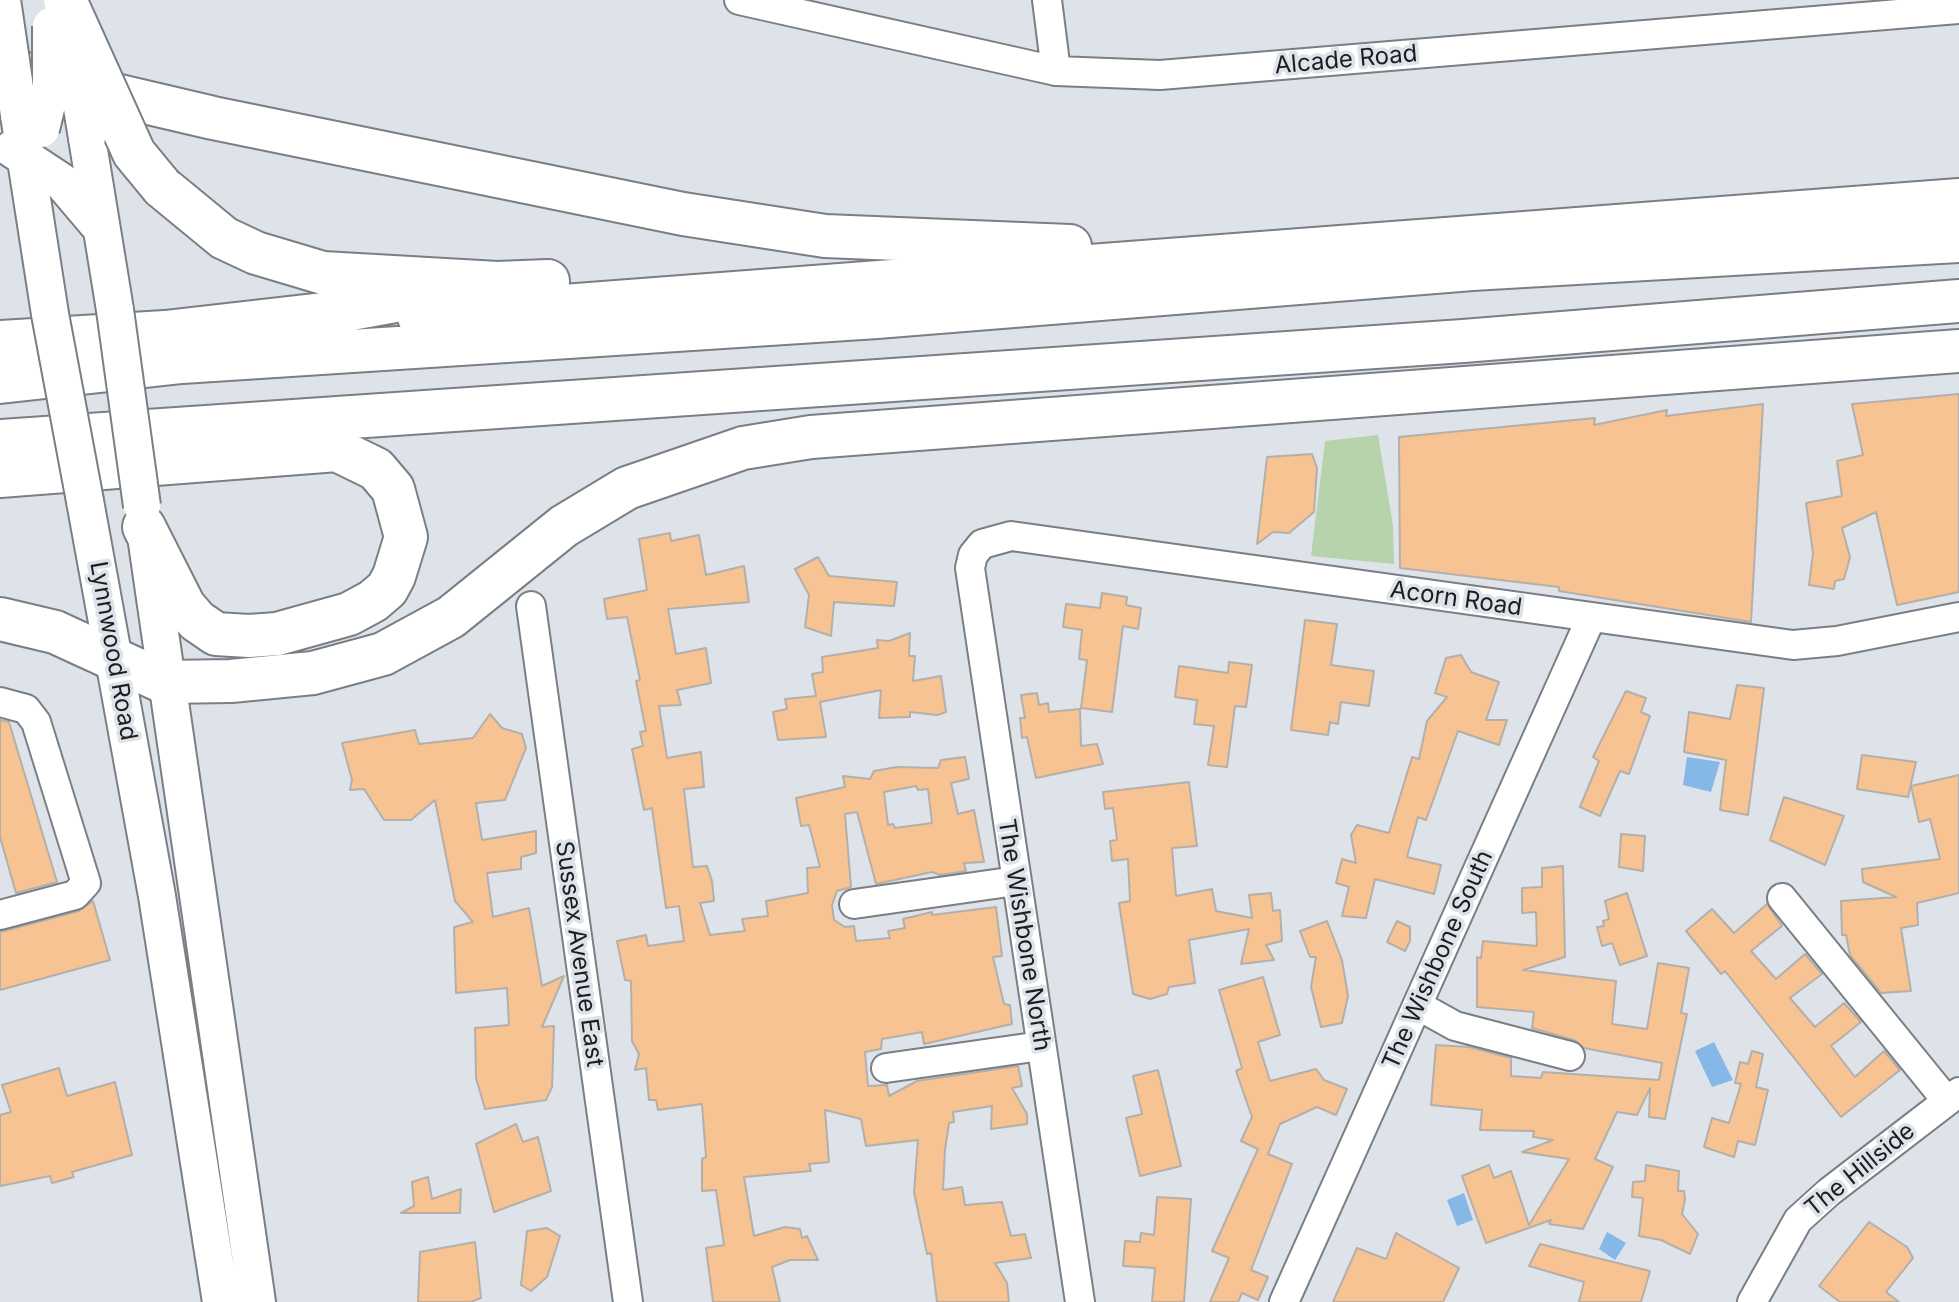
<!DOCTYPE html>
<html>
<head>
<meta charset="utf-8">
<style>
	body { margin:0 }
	canvas { display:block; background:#dde3e9 }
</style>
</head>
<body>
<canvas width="1959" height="1302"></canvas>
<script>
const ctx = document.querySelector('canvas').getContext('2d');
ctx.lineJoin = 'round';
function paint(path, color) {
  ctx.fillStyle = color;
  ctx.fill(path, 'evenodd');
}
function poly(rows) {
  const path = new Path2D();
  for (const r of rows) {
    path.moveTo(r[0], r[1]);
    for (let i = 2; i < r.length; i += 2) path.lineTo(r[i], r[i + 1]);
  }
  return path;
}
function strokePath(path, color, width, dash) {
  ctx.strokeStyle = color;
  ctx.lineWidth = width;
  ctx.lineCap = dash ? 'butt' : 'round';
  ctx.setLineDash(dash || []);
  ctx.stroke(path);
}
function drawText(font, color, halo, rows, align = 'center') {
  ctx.font = font + ' Inter,sans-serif';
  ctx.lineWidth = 7;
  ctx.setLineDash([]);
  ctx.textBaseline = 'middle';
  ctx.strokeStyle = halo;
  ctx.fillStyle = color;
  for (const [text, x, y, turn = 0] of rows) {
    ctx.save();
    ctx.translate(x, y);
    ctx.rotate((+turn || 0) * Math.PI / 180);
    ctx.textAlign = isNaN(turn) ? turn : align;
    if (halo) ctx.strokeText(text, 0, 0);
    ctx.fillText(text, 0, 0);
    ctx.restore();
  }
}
const green = poly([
	[1378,435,1393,526,1394,564,1311,556,1325,441]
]);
const water = poly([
	[1687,757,1720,762,1711,792,1683,785],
	[1714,1042,1733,1080,1712,1087,1695,1051],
	[1464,1193,1473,1220,1457,1226,1447,1200],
	[1607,1232,1626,1243,1615,1260,1599,1249]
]);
const building = poly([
	[1959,394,1959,592,1897,605,1876,512,1842,528,1850,557,1844,579,1835,581,1834,589,1809,585,1813,553,1806,503,1842,496,1837,461,1863,455,1852,404,1959,394],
	[1763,404,1751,622,1559,591,1559,587,1400,568,1399,437,1595,418,1594,425,1667,410,1666,416,1763,404],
	[1312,454,1317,468,1314,512,1289,533,1273,532,1257,544,1267,457,1312,454],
	[670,533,671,541,699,535,706,575,744,566,749,602,668,609,676,654,706,648,711,683,677,690,681,705,659,706,667,758,701,752,704,787,684,789,693,867,707,866,712,881,714,901,700,903,710,935,745,931,742,919,768,916,766,901,808,893,807,868,820,867,809,825,801,826,796,798,845,787,843,776,870,779,874,771,897,767,938,768,941,760,965,757,969,779,951,783,958,814,974,810,984,862,964,863,966,871,940,875,932,872,876,884,857,812,845,814,851,887,837,891,832,905,834,920,845,927,854,926,856,941,890,938,888,931,905,928,903,919,932,912,932,915,996,907,1002,956,993,957,1004,1004,1010,1005,1012,1024,924,1044,922,1032,882,1039,881,1049,865,1052,868,1086,887,1085,889,1096,917,1081,1018,1066,1022,1086,1012,1088,1027,1114,1027,1124,991,1129,992,1106,953,1112,954,1122,949,1123,945,1150,943,1190,962,1187,965,1205,1002,1202,1011,1236,1025,1234,1031,1258,995,1263,1007,1283,1009,1302,937,1302,931,1253,927,1254,914,1192,918,1140,866,1146,861,1119,825,1110,829,1162,809,1164,811,1171,744,1177,754,1236,785,1227,800,1229,802,1238,807,1236,818,1260,790,1260,772,1267,780,1302,713,1302,706,1248,724,1245,716,1190,702,1191,702,1159,706,1157,702,1104,658,1110,656,1100,649,1100,646,1068,635,1070,639,1054,632,1041,631,981,625,980,617,941,646,935,648,946,684,941,679,906,666,908,652,808,644,810,632,749,643,746,640,732,646,731,636,681,640,680,627,617,607,619,604,599,647,590,639,539,670,533],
	[916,786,918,790,928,789,932,823,895,828,893,824,888,825,884,792,916,786],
	[818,557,829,576,897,582,894,606,834,602,831,636,805,627,809,595,795,569,818,557],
	[1102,593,1127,597,1126,605,1141,608,1138,629,1123,626,1112,712,1081,708,1087,660,1079,659,1082,630,1063,627,1066,604,1100,608,1102,593],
	[1305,620,1337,624,1331,665,1374,671,1369,706,1341,702,1338,724,1330,722,1328,735,1291,730,1305,620],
	[910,633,909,656,915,656,913,681,941,676,946,712,937,715,910,712,910,717,879,718,881,690,820,702,826,737,778,740,773,712,787,709,785,699,816,696,812,674,823,672,822,657,878,648,877,640,889,641,910,633],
	[1461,655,1471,672,1499,682,1486,720,1507,720,1499,745,1458,731,1426,820,1418,817,1407,857,1441,865,1434,894,1375,879,1366,918,1342,916,1349,887,1336,883,1342,859,1356,863,1351,835,1357,825,1389,833,1412,757,1419,759,1427,721,1447,697,1435,693,1446,658,1461,655],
	[1229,662,1252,665,1246,707,1235,706,1227,767,1208,765,1214,726,1194,724,1197,700,1175,697,1179,666,1228,673,1229,662],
	[1737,685,1764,688,1748,815,1720,810,1726,760,1684,752,1689,712,1730,719,1737,685],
	[1626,691,1646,698,1641,712,1650,716,1629,774,1620,771,1600,816,1580,807,1599,761,1593,757,1626,691],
	[1037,693,1039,705,1048,703,1049,712,1080,709,1081,746,1097,744,1103,764,1036,778,1027,737,1022,738,1020,718,1025,718,1021,695,1037,693],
	[490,714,502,728,522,734,526,748,505,800,476,803,482,840,536,831,536,853,521,857,521,869,487,873,493,917,529,908,542,986,564,976,542,1027,554,1026,552,1087,546,1100,485,1109,476,1078,475,1028,509,1025,507,988,456,993,454,927,473,922,455,901,435,800,411,820,384,820,364,789,350,790,352,780,342,743,415,730,419,744,473,738,490,714],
	[0,720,9,722,57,882,16,893,0,837,0,720],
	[1862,755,1916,762,1908,797,1857,789,1862,755],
	[1959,775,1959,893,1917,903,1918,925,1901,928,1911,991,1881,993,1850,955,1846,935,1842,935,1841,901,1896,897,1863,882,1862,869,1940,859,1930,819,1919,822,1911,786,1959,775],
	[1189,782,1197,846,1172,848,1176,896,1212,889,1216,911,1252,918,1249,895,1271,893,1273,911,1280,910,1282,941,1266,945,1274,960,1241,964,1249,929,1189,940,1195,983,1169,987,1167,994,1150,999,1133,994,1119,903,1130,901,1128,859,1112,861,1110,841,1117,840,1113,808,1105,809,1103,792,1189,782],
	[1784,797,1844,816,1825,865,1770,840,1784,797],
	[1621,834,1645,836,1643,871,1619,867,1621,834],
	[1563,866,1565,957,1523,970,1616,981,1612,1024,1647,1029,1658,963,1689,968,1681,1013,1687,1014,1665,1119,1649,1117,1650,1088,1637,1115,1617,1112,1595,1159,1613,1167,1583,1229,1549,1224,1551,1220,1486,1243,1462,1176,1489,1165,1494,1178,1511,1171,1529,1225,1569,1159,1522,1152,1553,1140,1533,1137,1534,1131,1480,1130,1482,1110,1431,1105,1436,1045,1469,1047,1511,1058,1511,1076,1541,1078,1543,1072,1659,1080,1662,1063,1584,1048,1574,1040,1532,1028,1534,1012,1477,1007,1477,957,1481,958,1483,941,1537,946,1536,912,1522,913,1522,888,1542,887,1542,868,1563,866],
	[1627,893,1647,956,1620,965,1612,943,1602,946,1597,927,1604,926,1603,921,1609,919,1605,901,1627,893],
	[93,901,110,960,0,990,0,932,79,911,93,901],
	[1767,904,1782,926,1751,951,1776,979,1805,954,1822,974,1790,998,1815,1027,1844,1003,1861,1022,1831,1046,1855,1077,1884,1051,1900,1070,1841,1117,1725,971,1721,974,1686,931,1712,909,1734,933,1767,904],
	[1327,921,1342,960,1348,996,1342,1023,1321,1027,1311,987,1316,957,1310,957,1300,931,1327,921],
	[1397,921,1410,927,1410,941,1405,951,1387,942,1397,921],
	[1263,977,1280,1035,1258,1042,1270,1081,1316,1069,1324,1080,1347,1089,1336,1115,1317,1107,1280,1124,1268,1154,1292,1164,1251,1270,1268,1277,1258,1300,1242,1293,1238,1302,1210,1302,1229,1258,1212,1251,1258,1149,1241,1141,1252,1117,1236,1071,1242,1068,1219,990,1263,977],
	[1752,1051,1763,1054,1756,1087,1768,1090,1755,1145,1738,1141,1734,1157,1704,1147,1712,1118,1729,1123,1741,1084,1735,1083,1740,1062,1748,1064,1752,1051],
	[59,1068,67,1096,115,1082,132,1155,72,1172,74,1177,52,1183,50,1176,0,1186,0,1115,11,1112,2,1085,59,1068],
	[1158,1070,1181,1166,1140,1176,1126,1118,1142,1114,1133,1076,1158,1070],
	[516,1124,523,1142,538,1137,551,1191,494,1212,476,1144,516,1124],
	[1646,1165,1679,1171,1678,1191,1684,1191,1685,1199,1682,1214,1698,1234,1690,1254,1661,1240,1639,1236,1643,1198,1632,1197,1633,1182,1645,1181,1646,1165],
	[428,1177,432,1199,461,1189,460,1213,401,1213,414,1206,412,1182,428,1177],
	[1157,1197,1191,1199,1184,1302,1152,1302,1155,1268,1123,1266,1125,1241,1140,1242,1141,1233,1154,1235,1157,1197],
	[1869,1222,1907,1247,1913,1258,1886,1292,1899,1302,1840,1302,1819,1286,1869,1222],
	[547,1228,560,1236,547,1277,531,1291,521,1285,527,1231,547,1228],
	[1396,1233,1459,1268,1443,1302,1333,1302,1357,1248,1386,1259,1396,1233],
	[475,1242,481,1298,470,1302,418,1302,420,1252,475,1242],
	[1540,1244,1650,1271,1641,1302,1579,1302,1584,1282,1529,1266,1540,1244]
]);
const minor = poly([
	[739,0,1056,71,1160,75,1959,9],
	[1047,0,1056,71],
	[531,606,628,1302],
	[0,702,26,709,36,722,86,883,75,895,0,915],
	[1782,898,1947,1101],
	[854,904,1016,881],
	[1419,1006,1455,1026,1570,1056],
	[886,1068,1041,1046],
	[1080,1302,970,568,973,555,982,544,1011,536,1793,645,1837,641,1959,617],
	[1284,1302,1591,618],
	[1752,1302,1798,1220,1829,1192,1959,1092]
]);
const major = poly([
	[19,115,50,314],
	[87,138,115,310],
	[12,149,62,182,101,228],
	[85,501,157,896,221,1302],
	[147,543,257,1302]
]);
const highway = poly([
	[0,68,213,118,683,214,825,236,1070,246],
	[162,187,224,238,256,253,323,273,497,283,548,281],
	[419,317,1959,200],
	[0,342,165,332,323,314,428,295],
	[0,382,182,362,877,317,1472,269,1959,241],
	[0,441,1463,341,1959,301],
	[0,476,337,450,376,469,393,489,406,537,394,576,387,589,373,601,349,614,277,634,249,636,216,634,197,621,184,606,144,527],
	[0,619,55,632,164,682,231,681,313,673,383,654,451,617,564,526,627,488,743,448,811,437,1959,351]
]);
const majorBridge = poly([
	[2,0,19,115],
	[69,29,87,138],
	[41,129,51,88,51,26],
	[115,310,142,506],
	[50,314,85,501]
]);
const highwayBridge = poly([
	[65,0,134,153,162,187]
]);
const streetNames = [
	["Alcade Road",1346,60,-5],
	["Acorn Road",1456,599,8],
	["Lynnwood Road",113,651,80],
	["The Wishbone North",1024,935,81],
	["Sussex Avenue East",579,954,82],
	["The Wishbone South",1438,960,-66],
	["The Hillside",1860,1170,-39]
];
paint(green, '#b6d3ab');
paint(water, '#85b7e7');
paint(building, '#f7c392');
strokePath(building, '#b5afa9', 2);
strokePath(minor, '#797f85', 32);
strokePath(major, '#797f85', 40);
strokePath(highway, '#797f85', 46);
strokePath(minor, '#fff', 28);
strokePath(major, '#fff', 36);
strokePath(highway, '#fff', 42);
strokePath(majorBridge, '#797f85', 40, []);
strokePath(highwayBridge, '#797f85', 46, []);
strokePath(majorBridge, '#fff', 36);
strokePath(highwayBridge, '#fff', 42);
drawText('24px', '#1b1d20', '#dde3e9', streetNames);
</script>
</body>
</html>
